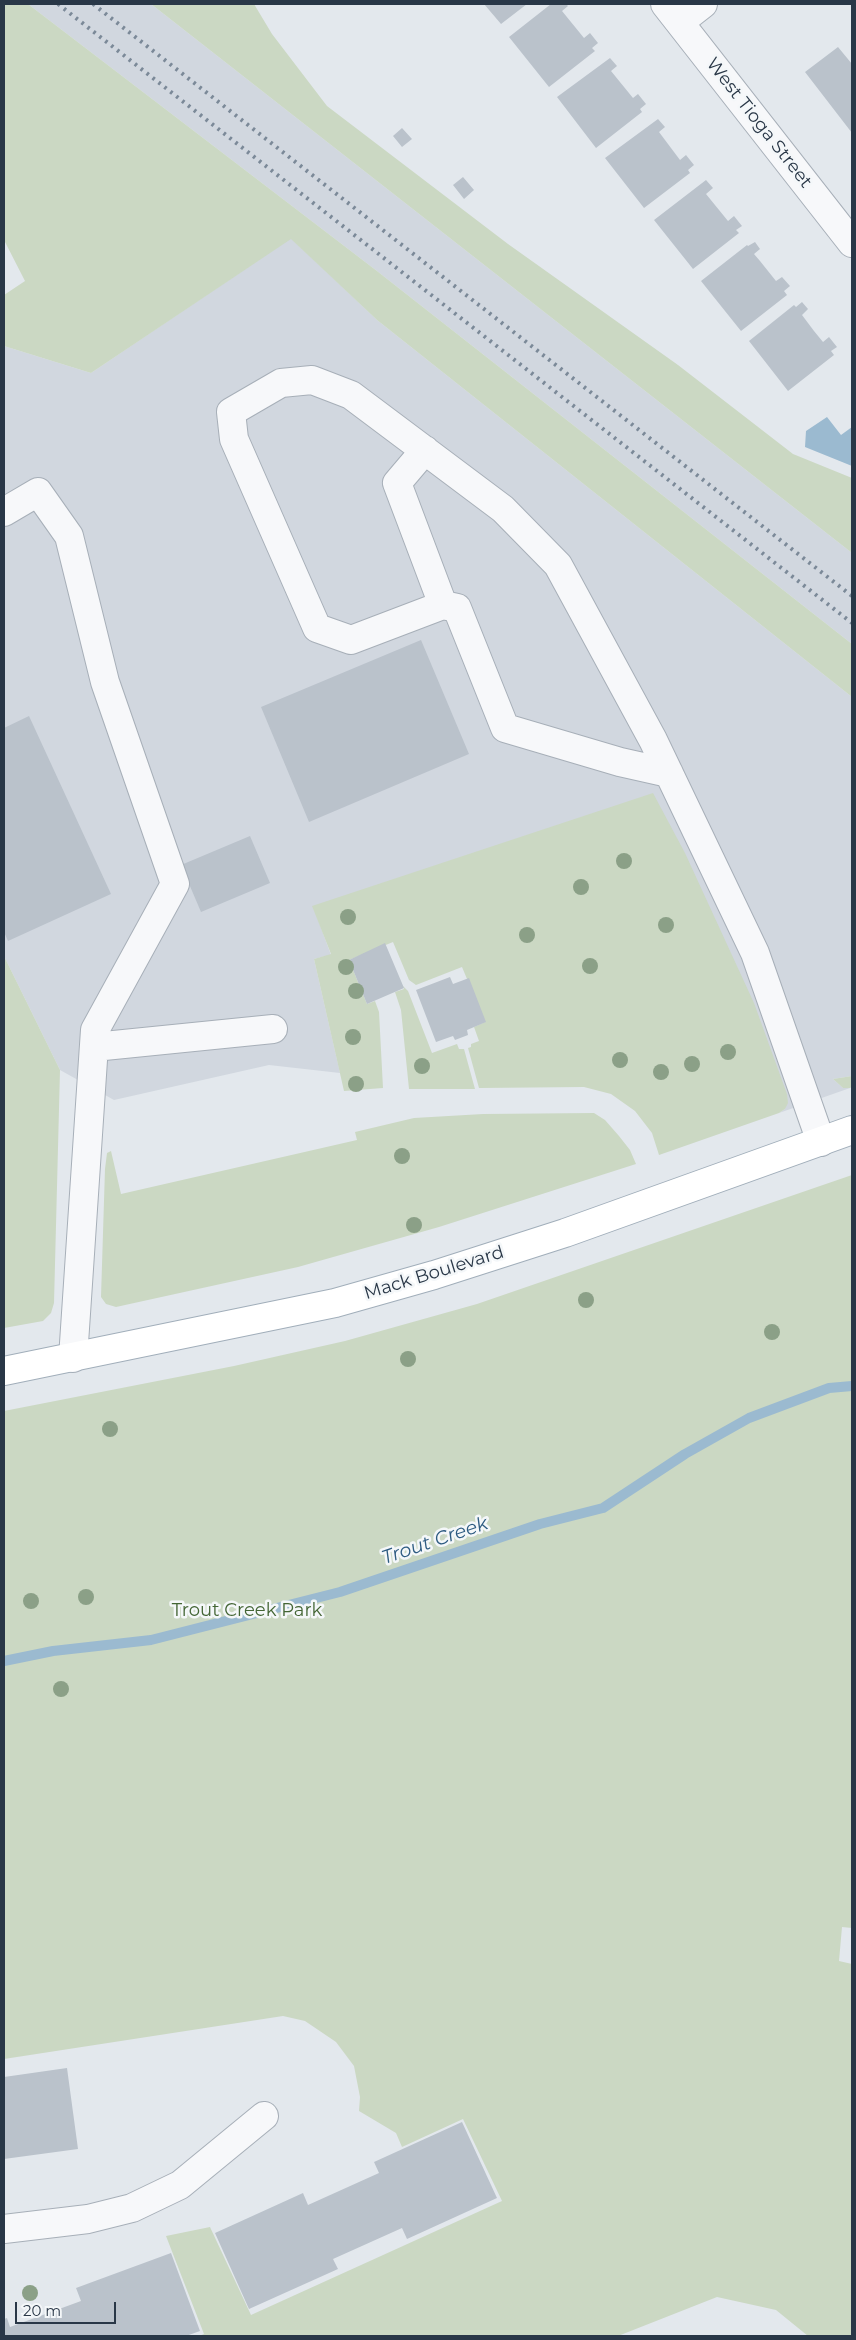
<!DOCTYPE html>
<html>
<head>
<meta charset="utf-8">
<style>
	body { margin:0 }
	#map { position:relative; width:856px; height:2340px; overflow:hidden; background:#e3e8ed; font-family:Montserrat,sans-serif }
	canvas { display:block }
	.frame { position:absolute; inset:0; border:5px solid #293747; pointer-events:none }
	.scale { position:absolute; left:15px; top:2302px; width:101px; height:22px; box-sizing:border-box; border:2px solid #293747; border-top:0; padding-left:6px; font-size:15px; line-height:18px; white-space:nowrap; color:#293747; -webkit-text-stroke:4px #f4f7f9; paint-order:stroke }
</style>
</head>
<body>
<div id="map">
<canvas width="856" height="2340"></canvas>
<div class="frame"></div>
<div class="scale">20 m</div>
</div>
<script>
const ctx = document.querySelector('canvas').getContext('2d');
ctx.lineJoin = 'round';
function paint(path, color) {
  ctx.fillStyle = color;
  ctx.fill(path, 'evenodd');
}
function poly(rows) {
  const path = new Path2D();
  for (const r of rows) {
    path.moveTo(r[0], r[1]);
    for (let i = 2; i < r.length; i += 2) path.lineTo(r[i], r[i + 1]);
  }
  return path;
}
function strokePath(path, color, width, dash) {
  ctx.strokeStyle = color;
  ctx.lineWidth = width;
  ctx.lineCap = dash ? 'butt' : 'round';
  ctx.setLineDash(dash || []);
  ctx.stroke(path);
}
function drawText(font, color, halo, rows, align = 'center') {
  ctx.font = font + ' Montserrat,sans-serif';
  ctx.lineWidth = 5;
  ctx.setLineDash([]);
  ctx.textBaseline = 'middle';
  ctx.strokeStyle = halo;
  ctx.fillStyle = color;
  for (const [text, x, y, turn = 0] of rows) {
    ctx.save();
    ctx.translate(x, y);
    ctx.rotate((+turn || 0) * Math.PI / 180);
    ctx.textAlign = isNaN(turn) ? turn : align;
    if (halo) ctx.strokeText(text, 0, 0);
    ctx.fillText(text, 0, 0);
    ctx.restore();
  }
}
const built = poly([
	[28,4,151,4,852,553,852,644,377,271],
	[291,238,377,320,852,697,852,1076,833,1079,843,1088,850,1088,779,1113,785,1109,787,1094,313,906,331,955,314,959,340,1073,269,1065,114,1100,60,1070,4,956,4,346,91,373]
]);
const green = poly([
	[4,4,28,4,377,271,852,644,852,697,377,320,291,239,91,373,4,346,4,295,25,281,4,240],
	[151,4,254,4,272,34,327,106,508,244,678,365,793,454,852,478,852,553],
	[653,793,685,853,754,1003,787,1094,788,1103,785,1109,779,1113,659,1155,652,1133,635,1111,611,1094,584,1087,479,1088,468,1048,471,1047,471,1044,479,1041,474,1027,485,1022,462,967,416,985,409,980,393,942,349,960,367,1004,375,1001,379,1012,383,1088,344,1091,314,959,331,954,312,906],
	[4,956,60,1070,54,1303,51,1313,43,1321,4,1328],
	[403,986,408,991,432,1053,457,1044,459,1049,464,1049,475,1089,409,1089,401,1010,395,992,404,989],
	[852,1076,852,1087,850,1088,843,1088,833,1079],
	[594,1113,605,1120,619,1136,630,1150,636,1164,439,1227,298,1267,116,1307,106,1304,101,1297,105,1169,107,1153,111,1151,121,1194,357,1140,355,1132,414,1118,483,1114],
	[852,1175,852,1928,842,1927,839,1961,852,1964,852,2336,808,2336,776,2310,717,2297,618,2336,199,2336,204,2334,166,2236,210,2227,251,2315,502,2201,463,2119,402,2147,396,2133,359,2111,360,2097,354,2066,336,2042,305,2021,283,2016,4,2059,4,1411,234,1366,345,1341,477,1304]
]);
const water = poly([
	[827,417,841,435,852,427,852,466,805,447,806,431]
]);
const stream = poly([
	[4,1661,53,1651,151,1640,257,1613,340,1592,540,1524,603,1508,685,1454,749,1418,829,1388,852,1386]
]);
const building = poly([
	[484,4,527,4,501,24],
	[551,4,566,4,568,6,562,11,584,38,590,33,598,43,592,48,595,51,549,87,509,37],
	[838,47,852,64,852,133,805,72],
	[610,58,617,66,611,71,633,98,638,94,646,104,640,109,642,112,596,148,557,97],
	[658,119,665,127,659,132,680,160,686,155,694,165,688,170,690,173,644,208,605,158],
	[402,128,412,139,402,147,393,136],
	[463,177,474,190,464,199,453,185],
	[706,180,713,188,706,194,728,221,734,216,742,226,736,230,739,233,693,269,654,220],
	[755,242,760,249,754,254,760,261,776,281,782,277,790,286,784,291,787,295,741,331,701,281,747,245,748,246],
	[802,302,808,309,802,315,814,331,823,342,829,337,837,347,831,351,834,355,788,391,749,341,794,305,796,307],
	[421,640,469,754,309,822,261,707],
	[29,716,111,894,8,941,4,932,4,728],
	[250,836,270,883,201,912,181,865],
	[385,943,404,988,367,1004,349,960],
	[450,977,453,984,469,978,486,1022,467,1030,468,1035,455,1040,453,1036,436,1042,416,990],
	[67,2068,78,2149,4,2159,4,2077],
	[462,2122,497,2198,407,2239,402,2228,333,2259,338,2269,249,2309,215,2233,303,2193,308,2205,379,2173,374,2162],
	[171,2253,200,2331,186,2336,4,2336,4,2319,7,2318,10,2327,81,2301,76,2288]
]);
const minor = poly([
	[665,4,852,243],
	[680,22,703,4],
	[425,450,397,483,443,605],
	[4,512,38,492,69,536,105,682,175,884,95,1030,73,1358],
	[669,773,620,762,505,728,457,608,443,605,351,640,317,628,234,439,231,412,281,383,312,380,351,395,503,509,558,565,653,740,755,953,821,1142],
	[94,1047,273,1029],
	[4,2229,88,2219,132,2208,180,2185,264,2116]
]);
const major = poly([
	[4,1371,335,1303,434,1275,565,1233,852,1130]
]);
const rail = poly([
	[58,4,852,623],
	[93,4,852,596]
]);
const trees = [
	[624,861],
	[581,887],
	[348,917],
	[666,925],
	[527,935],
	[590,966],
	[346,967],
	[356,991],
	[353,1037],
	[728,1052],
	[620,1060],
	[692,1064],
	[422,1066],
	[661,1072],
	[356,1084],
	[402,1156],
	[414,1225],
	[586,1300],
	[772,1332],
	[408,1359],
	[110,1429],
	[86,1597],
	[31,1601],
	[61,1689],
	[30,2293]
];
const streetNames = [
	["West Tioga Street",759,123,52],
	["Mack Boulevard",434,1273,-17]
];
const parkNames = [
	["Trout Creek Park",247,1611]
];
const waterNames = [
	["Trout Creek",435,1541,-19]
];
paint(built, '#d1d7df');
paint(green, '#cbd8c3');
paint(water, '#9bbad0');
strokePath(stream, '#9bbad0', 10);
paint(building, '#bac2cb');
strokePath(minor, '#a7afb8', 30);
strokePath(major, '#a1aeba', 30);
strokePath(minor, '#f7f8fa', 28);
strokePath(major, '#fff', 28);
strokePath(rail, '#7b8998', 4, [2.5, 5]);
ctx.fillStyle = '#8ba087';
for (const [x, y] of trees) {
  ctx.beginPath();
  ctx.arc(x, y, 8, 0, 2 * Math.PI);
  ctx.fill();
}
drawText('18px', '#293747', '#f4f7f9', streetNames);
drawText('18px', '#436534', '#f4f7f9', parkNames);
drawText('italic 19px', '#2d5b81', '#f4f7f9', waterNames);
</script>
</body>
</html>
